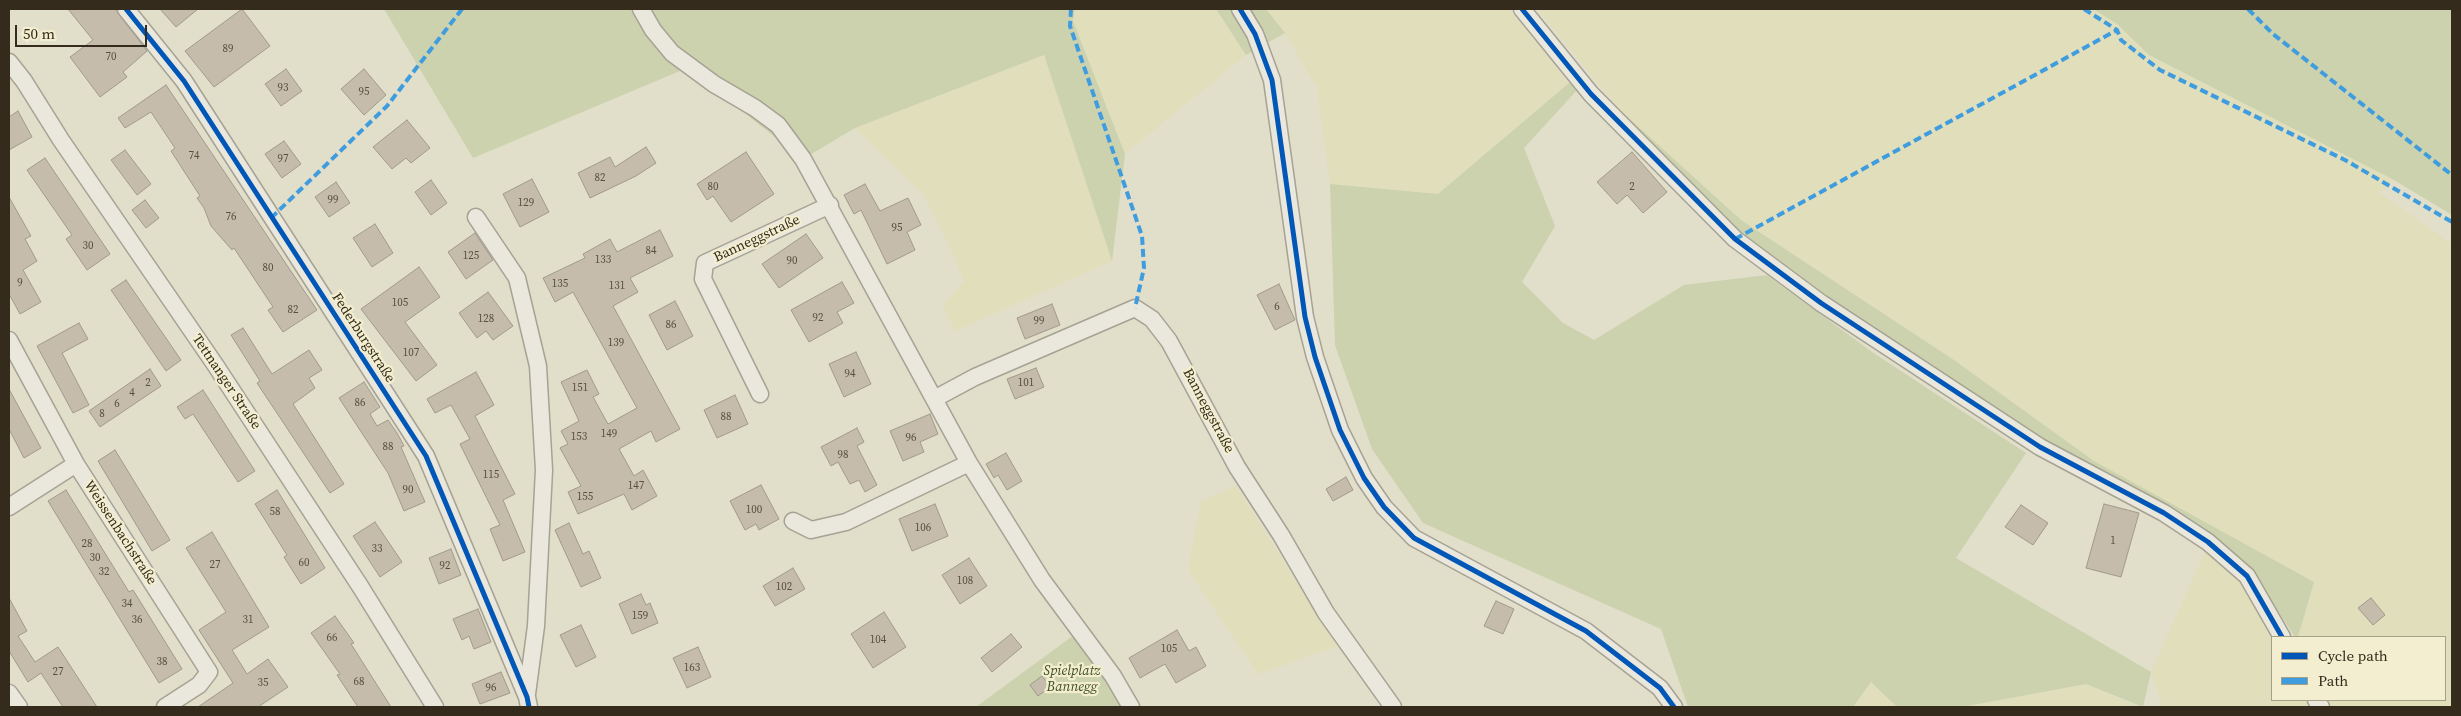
<!DOCTYPE html>
<html>
<head>
<meta charset="utf-8">
<style>
	body { margin:0 }
	#map { position:relative; width:2461px; height:716px; overflow:hidden; background:#e1deca; font-family:"Source Serif 4",serif }
	canvas { display:block }
	.frame { position:absolute; inset:0; border:10px solid #342b1d; pointer-events:none }
	.legend { position:absolute; left:2271px; top:636px; width:175px; height:65px; box-sizing:border-box; background:#f3eecf; border:1px solid #a7a088; margin:0; padding:6px 9px; list-style:none; font-size:15px; color:#342b1d }
	.legend li { display:flex; align-items:center; gap:10px; height:25px }
	.legend b { width:25px; border:1px solid #a7a088 }
	.scale { position:absolute; left:15px; top:25px; width:132px; height:22px; box-sizing:border-box; border:2px solid #342b1d; border-top:0; padding-left:6px; font-size:15px; line-height:18px; white-space:nowrap; color:#342b1d; -webkit-text-stroke:4px #f3eecf; paint-order:stroke }
</style>
</head>
<body>
<div id="map">
<canvas width="2461" height="716"></canvas>
<div class="frame"></div>
<ul class="legend">
<li><b style="height:6px;background:#0057b8"></b>Cycle path</li>
<li><b style="height:6px;background:#3e9cdf"></b>Path</li>
</ul>
<div class="scale">50 m</div>
</div>
<script>
const ctx = document.querySelector('canvas').getContext('2d');
ctx.lineJoin = 'round';
function paint(path, color) {
  ctx.fillStyle = color;
  ctx.fill(path, 'evenodd');
}
function poly(rows) {
  const path = new Path2D();
  for (const r of rows) {
    path.moveTo(r[0], r[1]);
    for (let i = 2; i < r.length; i += 2) path.lineTo(r[i], r[i + 1]);
  }
  return path;
}
function strokePath(path, color, width, dash) {
  ctx.strokeStyle = color;
  ctx.lineWidth = width;
  ctx.lineCap = dash ? 'butt' : 'round';
  ctx.setLineDash(dash || []);
  ctx.stroke(path);
}
function drawText(font, color, halo, rows, align = 'center') {
  ctx.font = font + ' "Source Serif 4",serif';
  ctx.lineWidth = 4.5;
  ctx.setLineDash([]);
  ctx.textBaseline = 'middle';
  ctx.strokeStyle = halo;
  ctx.fillStyle = color;
  for (const [text, x, y, turn = 0] of rows) {
    ctx.save();
    ctx.translate(x, y);
    ctx.rotate((+turn || 0) * Math.PI / 180);
    ctx.textAlign = isNaN(turn) ? turn : align;
    if (halo) ctx.strokeText(text, 0, 0);
    ctx.fillText(text, 0, 0);
    ctx.restore();
  }
}
const farmland = poly([
	[1075,9,1216,9,1246,55,1125,154,1073,21],
	[1266,9,1509,9,1569,83,1438,195,1330,184,1317,88,1285,33],
	[1537,9,2093,9,2116,23,2149,55,2394,180,2380,193,2452,244,2452,707,2321,707,2316,700,2445,700,2445,637,2298,637,2311,596,2094,461,1954,360,1741,220,1620,110],
	[1044,55,1112,261,955,331,943,306,964,281,949,245,923,193,854,128],
	[1236,486,1337,646,1258,674,1188,570,1201,501],
	[2205,552,2247,588,2273,637,2272,700,2306,700,2310,707,2163,707,2151,672],
	[1871,682,1897,707,1853,707],
	[2086,684,2139,707,1962,707,1966,706]
]);
const green = poly([
	[384,9,1075,9,1073,21,1125,154,1112,261,1044,55,855,128,803,159,687,68,473,158],
	[1216,9,1266,9,1285,33,1246,55],
	[2093,9,2452,9,2452,215,2394,180,2149,55,2116,23],
	[1569,83,1578,89,1524,148,1555,226,1522,282,1563,323,1594,340,1684,285,1767,275,1872,352,2026,453,1956,558,2151,672,2143,707,2086,684,1962,707,1897,707,1871,682,1853,707,1688,707,1661,629,1423,523,1372,449,1335,345,1330,184,1438,194],
	[1620,110,1741,220,1954,360,2094,461,2314,582,2298,637,2295,637,2270,599,2237,558,2029,437,1813,290,1745,238],
	[1074,635,1102,672,1121,707,976,707]
]);
const building = poly([
	[68,9,115,9,147,51,123,72,127,77,100,97,70,57,93,40,68,9],
	[160,9,198,9,176,27,160,9],
	[242,9,270,46,214,87,185,51,242,9],
	[286,69,302,91,281,106,265,84,286,69],
	[364,69,386,95,364,115,341,89,364,69],
	[166,85,317,310,283,332,268,310,273,307,234,248,232,250,211,226,204,208,197,198,200,196,171,151,175,148,151,112,125,128,118,118,166,85],
	[18,111,32,137,9,150,9,117,18,111],
	[407,120,430,148,411,163,406,158,392,169,373,147,407,120],
	[284,141,301,164,282,178,265,154,284,141],
	[646,147,656,163,636,176,590,198,578,173,610,157,615,167,646,147],
	[125,150,151,184,137,195,111,160,125,150],
	[746,152,774,194,731,222,713,196,707,200,697,184,746,152],
	[1632,152,1667,192,1643,213,1627,195,1617,204,1597,182,1632,152],
	[45,158,110,254,87,270,66,239,72,235,27,170,45,158],
	[532,179,549,212,520,227,503,194,532,179],
	[431,180,447,203,431,215,415,192,431,180],
	[336,182,350,203,329,217,315,197,336,182],
	[865,184,880,211,908,198,921,225,907,232,915,250,887,264,861,210,854,214,844,195,865,184],
	[9,197,31,236,25,239,37,261,23,270,41,302,20,314,9,294,9,197],
	[145,200,159,218,146,228,132,210,145,200],
	[375,224,393,253,372,267,353,238,375,224],
	[660,230,673,256,630,278,638,292,613,306,680,429,656,442,651,431,619,449,634,476,643,470,657,496,632,510,624,494,578,514,568,492,581,486,560,448,568,444,561,431,579,421,561,382,587,370,599,394,593,397,608,424,637,408,573,292,555,302,543,278,585,258,583,254,610,239,617,252,660,230],
	[475,233,493,260,466,279,448,252,475,233],
	[806,234,823,258,779,288,762,264,806,234],
	[419,267,440,297,405,322,437,365,416,381,361,309,419,267],
	[126,280,181,360,166,371,111,290,126,280],
	[842,282,854,303,837,312,843,323,809,342,791,310,842,282],
	[1279,284,1295,320,1275,330,1257,295,1279,284],
	[488,292,513,326,493,340,486,331,477,338,459,313,488,292],
	[675,301,693,336,667,350,649,315,675,301],
	[1052,304,1060,325,1025,339,1017,318,1052,304],
	[79,323,88,339,62,353,89,405,73,413,37,346,79,323],
	[243,328,272,374,309,350,322,370,309,378,315,388,293,404,344,484,330,493,257,383,260,381,231,335,243,328],
	[856,352,871,384,844,397,829,364,856,352],
	[1036,368,1044,387,1015,399,1007,379,1036,368],
	[150,369,161,386,100,427,89,411,150,369],
	[476,372,494,405,475,416,515,494,503,500,525,552,503,561,490,529,500,525,460,444,470,439,451,405,435,413,427,399,476,372],
	[364,382,380,407,370,414,377,426,388,420,397,433,404,446,401,447,425,502,404,511,388,473,339,398,364,382],
	[9,389,41,448,24,458,9,429,9,389],
	[203,390,255,471,238,482,193,414,185,419,177,407,203,390],
	[735,395,748,424,717,438,704,410,735,395],
	[930,414,938,434,920,442,924,452,903,461,890,431,930,414],
	[857,428,864,442,857,446,877,485,865,492,859,480,850,484,838,462,831,466,821,447,857,428],
	[115,450,170,540,152,551,98,461,115,450],
	[1006,453,1022,481,1007,490,998,475,994,478,986,464,1006,453],
	[1346,477,1353,490,1333,501,1326,489,1346,477],
	[761,485,779,519,759,530,756,524,745,530,730,501,761,485],
	[66,490,129,592,133,590,182,669,159,683,48,501,66,490],
	[277,490,325,568,301,584,284,557,287,555,255,504,277,490],
	[935,504,948,536,912,551,899,519,935,504],
	[2104,504,2139,513,2121,577,2086,568,2104,504],
	[2021,505,2048,523,2033,545,2005,527,2021,505],
	[375,522,402,562,380,577,353,536,375,522],
	[569,523,583,554,589,551,601,578,581,587,555,530,569,523],
	[212,532,269,627,232,650,247,674,268,659,288,687,258,707,198,707,233,683,199,630,226,612,186,548,212,532],
	[451,549,461,575,439,584,429,558,451,549],
	[969,558,987,586,960,604,942,575,969,558],
	[793,568,805,589,775,606,763,586,793,568],
	[641,594,646,605,650,603,658,623,632,634,619,604,641,594],
	[9,598,27,631,18,636,35,662,58,647,97,707,63,707,41,673,28,682,9,651,9,598],
	[2371,598,2385,615,2373,625,2358,608,2371,598],
	[1496,601,1514,609,1503,634,1484,626,1496,601],
	[478,609,491,642,474,649,469,636,462,640,453,619,478,609],
	[884,612,906,647,873,668,851,634,884,612],
	[335,616,354,643,351,644,391,707,358,707,337,675,340,674,311,633,335,616],
	[581,625,596,657,576,667,560,635,581,625],
	[1177,630,1189,651,1196,647,1206,666,1176,683,1165,664,1140,678,1129,658,1177,630],
	[1011,634,1022,647,992,672,981,658,1011,634],
	[698,647,711,677,687,688,673,658,698,647],
	[501,672,510,693,480,704,472,684,501,672],
	[1042,676,1050,687,1038,696,1030,685,1042,676]
]);
const street = poly([
	[126,9,184,81,426,456,527,697,529,707],
	[641,9,653,30,672,53,714,84,755,108,778,125,803,159,969,463,1042,580,1113,676,1131,707],
	[1240,9,1255,34,1272,80,1305,317,1315,357,1340,430,1364,478,1384,507,1414,538,1586,631,1660,688,1674,707],
	[1522,9,1591,94,1735,239,1821,303,2040,447,2164,513,2208,542,2247,576,2282,637],
	[9,62,24,81,61,140,216,366,360,586,435,707],
	[476,217,517,278,538,366,544,470,536,626,527,694],
	[9,340,76,464,209,672,199,685,165,707],
	[760,394,703,279,705,263,830,205],
	[934,399,975,377,1135,308,1152,319,1169,341,1237,467,1281,535,1326,613,1393,707],
	[9,507,76,464],
	[793,521,811,530,846,522,969,463],
	[9,693,19,707],
	[2316,700,2321,707]
]);
const quiet = poly([
	[1071,9,1070,26,1142,236,1144,268,1135,308],
	[2084,9,2117,30,2121,40,2160,70,2345,160,2452,222],
	[2248,9,2273,34,2452,175],
	[271,218,387,106,462,9],
	[1735,239,2117,30]
]);
const cycleway = poly([
	[126,9,184,81,426,456,527,697,529,707],
	[1240,9,1255,34,1272,80,1305,317,1315,357,1340,430,1364,478,1384,507,1414,538,1586,631,1660,688,1674,707],
	[1522,9,1591,94,1735,239,1821,303,2040,447,2164,513,2208,542,2247,576,2282,637]
]);
const numberNames = [
	["89",228,49],
	["70",111,57],
	["93",283,88],
	["95",364,92],
	["74",194,156],
	["97",283,159],
	["82",600,178],
	["80",713,187],
	["2",1632,187],
	["99",333,200],
	["129",526,203],
	["76",231,217],
	["95",897,228],
	["30",88,246],
	["84",651,251],
	["125",471,256],
	["133",603,260],
	["90",792,261],
	["80",268,268],
	["9",20,283],
	["135",560,284],
	["131",617,286],
	["105",400,303],
	["6",1277,307],
	["82",293,310],
	["92",818,318],
	["128",486,319],
	["99",1039,321],
	["86",671,325],
	["139",616,343],
	["107",411,353],
	["94",850,374],
	["2",148,383],
	["101",1026,383],
	["151",580,388],
	["4",132,393],
	["86",360,403],
	["6",117,404],
	["8",102,414],
	["88",726,417],
	["149",609,434],
	["153",579,437],
	["96",911,438],
	["88",388,447],
	["98",843,455],
	["115",491,475],
	["147",636,486],
	["90",408,490],
	["155",585,497],
	["100",754,510],
	["58",275,512],
	["106",923,528],
	["1",2113,541],
	["28",87,544],
	["33",377,549],
	["30",95,558],
	["60",304,563],
	["27",215,565],
	["92",445,566],
	["32",104,572],
	["108",965,581],
	["102",784,587],
	["34",127,604],
	["159",640,616],
	["36",137,620],
	["31",248,620],
	["66",332,638],
	["104",878,640],
	["105",1169,649],
	["38",162,662],
	["163",692,668],
	["27",58,672],
	["68",359,682],
	["35",263,683],
	["96",491,688]
];
const streetNames = [
	["Banneggstraße",757,239,-25],
	["Federburgstraße",363,338,57],
	["Tettnanger Straße",226,382,56],
	["Banneggstraße",1208,411,62],
	["Weissenbachstraße",120,533,57]
];
const parkNames = [
	["Spielplatz",1072,671],
	["Bannegg",1072,687]
];
paint(farmland, '#e1dfbb');
paint(green, '#ccd2ad');
paint(building, '#c5bcab');
strokePath(building, '#a1998a', 1);
strokePath(street, '#a6a294', 19);
strokePath(street, '#eae7dc', 16);
strokePath(quiet, '#3e9cdf', 4, [8, 4]);
strokePath(cycleway, '#0057b8', 5);
drawText('11px', '#584f40', null, numberNames);
drawText('14px', '#342b1d', '#f3eecf', streetNames);
drawText('italic 14px', '#3f4f24', '#f3eecf', parkNames);
</script>
</body>
</html>
